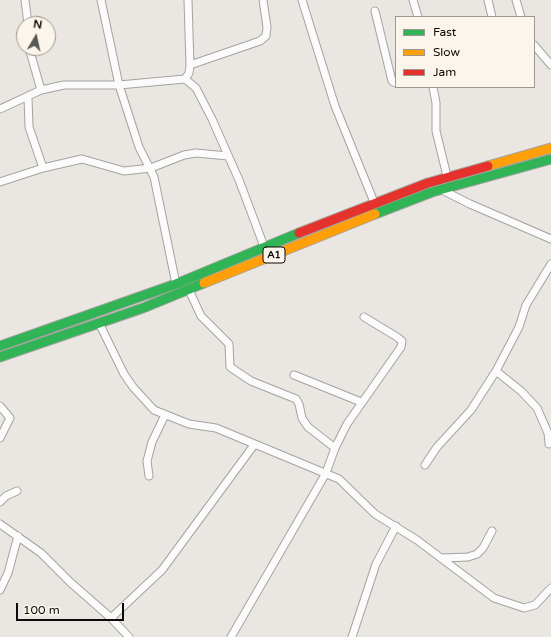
<!DOCTYPE html>
<html>
<head>
<meta charset="utf-8">
<style>
	body { margin:0 }
	#map { position:relative; width:551px; height:637px; overflow:hidden; background:#eae7e2; font-family:"Varela Round",sans-serif }
	canvas { display:block }
	.legend { position:absolute; left:395px; top:16px; width:140px; height:72px; box-sizing:border-box; background:#fbf5ec; border:1px solid #9c9791; margin:0; padding:5px 7px; list-style:none; font-size:12px; color:#0d0b08 }
	.legend li { display:flex; align-items:center; gap:8px; height:20px }
	.legend b { width:20px; border:1px solid #9c9791 }
	.north { position:absolute; left:16px; top:16px; width:40px; height:40px; box-sizing:border-box; background:#fbf5ec; border:1px solid #9c9791; border-radius:50%; rotate:9deg; font-size:11px; font-weight:700; line-height:16px; text-align:center; color:#0d0b08 }
	.north::after { content:''; display:block; margin:auto; width:14px; height:18px; background:#5a5854; clip-path:polygon(50% 0,100% 100%,50% 72%,0 100%) }
	.scale { position:absolute; left:16px; top:603px; width:108px; height:18px; box-sizing:border-box; border:2px solid #0d0b08; border-top:0; padding-left:5px; font-size:12px; line-height:14px; white-space:nowrap; color:#0d0b08; -webkit-text-stroke:3px #fbf5ec; paint-order:stroke }
</style>
</head>
<body>
<div id="map">
<canvas width="551" height="637"></canvas>
<ul class="legend">
<li><b style="height:5px;background:#30b455"></b>Fast</li>
<li><b style="height:5px;background:#ff9f0a"></b>Slow</li>
<li><b style="height:5px;background:#e5322d"></b>Jam</li>
</ul>
<div class="north">N</div>
<div class="scale">100 m</div>
</div>
<script>
const ctx = document.querySelector('canvas').getContext('2d');
ctx.lineJoin = 'round';
function poly(rows) {
  const path = new Path2D();
  for (const r of rows) {
    path.moveTo(r[0], r[1]);
    for (let i = 2; i < r.length; i += 2) path.lineTo(r[i], r[i + 1]);
  }
  return path;
}
function strokePath(path, color, width, dash) {
  ctx.strokeStyle = color;
  ctx.lineWidth = width;
  ctx.lineCap = dash ? 'butt' : 'round';
  ctx.setLineDash(dash || []);
  ctx.stroke(path);
}
function drawText(font, color, halo, rows, align = 'center') {
  ctx.font = font + ' "Varela Round",sans-serif';
  ctx.lineWidth = 3.5;
  ctx.setLineDash([]);
  ctx.textBaseline = 'middle';
  ctx.strokeStyle = halo;
  ctx.fillStyle = color;
  for (const [text, x, y, turn = 0] of rows) {
    ctx.save();
    ctx.translate(x, y);
    ctx.rotate((+turn || 0) * Math.PI / 180);
    ctx.textAlign = isNaN(turn) ? turn : align;
    if (halo) ctx.strokeText(text, 0, 0);
    ctx.fillText(text, 0, 0);
    ctx.restore();
  }
}
const street = poly([
	[25,0,28,24],
	[101,0,119,85,139,147,154,177,176,284],
	[302,0,335,106,374,202],
	[413,0,418,17],
	[488,0,492,17],
	[516,0,521,17],
	[375,11,392,81,396,83],
	[534,45,551,65],
	[29,48,41,90],
	[190,65,260,41,266,36,267,27,263,0],
	[185,79,196,88,212,119,239,180,265,249],
	[433,87,436,103,436,131,447,176],
	[28,97,29,127,43,168],
	[0,109,41,90,64,85,119,85,185,79,189,73,190,65,188,0],
	[0,182,43,168,82,159,124,171,151,168,184,155,196,153,228,156],
	[442,190,470,204,551,239],
	[189,290,201,316,229,344,230,367,251,381,296,399,299,404,302,418,308,427,335,448],
	[99,323,124,374,133,387,154,410,189,424,216,428,339,479,375,514,417,540,494,598,524,608,535,605,551,588],
	[496,371,521,391,537,408,548,433,549,444],
	[294,375,361,402],
	[0,406,10,418,0,438],
	[425,465,437,447,471,410,496,371,519,327,526,305,551,264],
	[149,476,147,461,152,442,165,415],
	[0,502,6,496,17,491],
	[0,524,41,553,70,582,111,618,129,637],
	[442,558,468,557,477,554,483,548,492,531],
	[0,590,8,573,18,536],
	[111,618,162,570,254,445],
	[231,637,326,473,335,448,347,424,401,347,402,341,397,337,364,317],
	[352,637,376,564,396,526]
]);
const fast = poly([
	[375,214,432,192,551,159],
	[0,346,176,284,299,233],
	[0,357,143,308,204,283]
]);
const slow = poly([
	[488,166,551,148],
	[204,283,375,214]
]);
const jam = poly([
	[299,233,428,183,488,166]
]);
const shields = [
	[274,255,22]
];
const shieldNames = [
	["A1",274,255]
];
strokePath(street, '#a5a39f', 9);
strokePath(fast, '#a5a39f', 11);
strokePath(slow, '#a5a39f', 11);
strokePath(jam, '#a5a39f', 11);
strokePath(street, '#fcfbfb', 7);
strokePath(fast, '#30b455', 9);
strokePath(slow, '#ff9f0a', 9);
strokePath(jam, '#e5322d', 9);
for (const [x, y, w] of shields) {
  const box = new Path2D();
  box.roundRect(x - w / 2, y - 8, w, 16, 3);
  ctx.fillStyle = '#fbf5ec';
  ctx.fill(box);
  strokePath(box, '#0d0b08', 1);
}
drawText('bold 10px', '#0d0b08', null, shieldNames);
</script>
</body>
</html>
